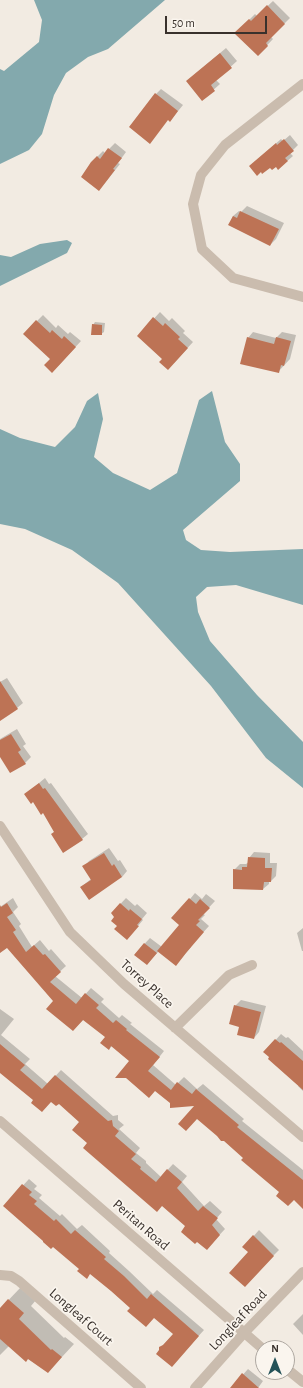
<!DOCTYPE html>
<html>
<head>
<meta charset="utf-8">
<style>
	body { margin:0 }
	#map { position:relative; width:303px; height:1388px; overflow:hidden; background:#f2ebe2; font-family:"Alegreya Sans",sans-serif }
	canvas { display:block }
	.north { position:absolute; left:255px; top:1340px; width:40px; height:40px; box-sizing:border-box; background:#faf5ee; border:1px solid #ada7a0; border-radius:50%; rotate:0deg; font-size:11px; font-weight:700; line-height:16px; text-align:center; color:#39312c }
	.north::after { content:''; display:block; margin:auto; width:14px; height:18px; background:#245258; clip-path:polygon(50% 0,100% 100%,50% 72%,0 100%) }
	.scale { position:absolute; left:165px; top:16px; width:102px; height:18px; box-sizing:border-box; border:2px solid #39312c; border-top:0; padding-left:5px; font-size:12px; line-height:14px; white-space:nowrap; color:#39312c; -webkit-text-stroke:3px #faf5ee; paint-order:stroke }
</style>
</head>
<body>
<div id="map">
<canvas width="303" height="1388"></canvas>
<div class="north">N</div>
<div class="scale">50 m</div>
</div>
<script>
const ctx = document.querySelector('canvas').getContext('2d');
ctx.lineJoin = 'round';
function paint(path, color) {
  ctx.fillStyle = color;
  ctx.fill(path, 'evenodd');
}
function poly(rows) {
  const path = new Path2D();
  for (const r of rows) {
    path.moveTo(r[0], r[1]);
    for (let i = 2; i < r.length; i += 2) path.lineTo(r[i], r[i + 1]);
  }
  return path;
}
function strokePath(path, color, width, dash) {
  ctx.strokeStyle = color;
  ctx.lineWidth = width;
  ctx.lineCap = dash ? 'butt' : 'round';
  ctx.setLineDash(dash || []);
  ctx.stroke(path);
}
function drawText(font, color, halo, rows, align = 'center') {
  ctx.font = font + ' "Alegreya Sans",sans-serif';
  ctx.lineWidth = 3.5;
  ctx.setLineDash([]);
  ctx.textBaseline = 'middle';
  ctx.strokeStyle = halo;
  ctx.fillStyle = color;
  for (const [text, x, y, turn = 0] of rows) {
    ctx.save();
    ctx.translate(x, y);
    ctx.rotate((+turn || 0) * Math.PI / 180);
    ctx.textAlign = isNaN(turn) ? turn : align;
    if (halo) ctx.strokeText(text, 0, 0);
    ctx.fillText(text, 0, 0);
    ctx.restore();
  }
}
const water = poly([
	[34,0,165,0,108,49,88,57,66,73,54,95,42,134,29,150,0,164,0,69,4,71,39,42,42,20],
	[67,240,72,243,67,253,0,286,0,255,11,257,40,244],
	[212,391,225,442,240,464,240,481,183,530,186,540,201,550,230,552,303,549,303,605,236,585,207,587,196,597,198,612,210,641,257,695,303,742,303,788,266,758,211,686,118,583,72,550,25,529,0,524,0,429,20,438,55,447,75,427,87,401,98,393,103,419,94,457,113,473,150,490,177,473,199,400]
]);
const shadow = poly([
	[273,1,290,18,271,37,273,39,258,55,236,33,255,14,257,16],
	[226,48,237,61,216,80,220,84,202,100,187,81],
	[161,89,183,105,170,121,156,94],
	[290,135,298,145,290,153,293,156,278,169,276,165,250,166,281,139,283,141],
	[115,143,126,152,118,163,120,164,104,184,97,157,103,151,105,153],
	[247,206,284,223,276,239,270,245,229,225,233,216,239,211,241,212],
	[160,312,169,321,172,318,185,331,183,333,193,342,174,363,164,359,138,336],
	[43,315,56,328,58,325,68,334,70,332,81,341,58,366,52,359,37,321],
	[95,322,105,323,104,332,101,334,93,325],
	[253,332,276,338,282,332,296,335,290,359,278,372,248,338],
	[7,678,23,703,17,708,0,717,0,682],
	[17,729,26,744,23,746,31,757,25,763,0,755,0,739],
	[45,778,49,784,51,783,88,834,82,839,52,834,55,831,44,812,26,794],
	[109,848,118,861,120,860,127,871,122,877,81,887,91,879,84,867,89,861],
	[254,852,270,853,270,863,277,863,276,876,271,881,269,881,269,884,263,889,234,870,240,864,246,864,249,862,249,858],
	[195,893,202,899,206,894,215,901,203,914,205,915,201,919,209,926,190,947,191,947,181,959,159,951,147,964,135,954,150,938,162,947,180,925,190,899],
	[13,898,18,907,13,912,21,924,19,926,32,947,40,940,49,951,51,949,66,966,55,976,82,998,91,988,104,999,101,1002,119,1018,122,1015,132,1023,130,1024,164,1051,153,1065,176,1085,184,1077,197,1089,203,1084,244,1119,242,1121,303,1170,303,1208,294,1199,280,1192,245,1157,196,1104,171,1103,131,1061,112,1046,109,1049,106,1037,84,1019,73,1030,55,1001,7,947,0,945,0,907],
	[126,898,135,906,137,904,147,913,142,919,143,920,132,933,119,926,116,916,112,913],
	[303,928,303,951,302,951,297,933],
	[241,1000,266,1006,259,1032,254,1038,240,1026,235,1006],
	[0,1009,14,1019,1,1035,30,1059,25,1064,48,1084,61,1070,113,1116,118,1115,118,1120,124,1125,119,1129,140,1148,136,1153,146,1161,146,1163,161,1177,173,1164,187,1176,182,1182,204,1206,210,1201,222,1212,216,1219,225,1229,212,1243,187,1226,88,1143,81,1122,59,1102,51,1101,34,1100,0,1072],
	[281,1034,286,1038,288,1037,303,1051,303,1091,298,1086,299,1085,265,1052],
	[29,1179,37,1186,34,1189,42,1195,39,1198,60,1216,62,1214,77,1229,82,1225,110,1251,109,1253,129,1271,153,1294,157,1290,204,1330,177,1360,160,1350,160,1348,174,1334,154,1317,131,1308,91,1273,80,1269,53,1246,45,1241,4,1206],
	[259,1230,279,1250,244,1285,250,1252,244,1247],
	[21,1287,36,1300,31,1306,64,1338,65,1337,74,1344,48,1372,9,1346,0,1355,0,1309],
	[303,1314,303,1335,293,1324],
	[248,1369,263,1381,258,1388,231,1388]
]);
const building = poly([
	[267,5,285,24,266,43,268,46,258,56,234,33,249,19,251,21],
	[220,53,232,68,211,85,215,91,202,101,186,81],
	[155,93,178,111,170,122,168,120,150,144,129,127],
	[284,139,294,151,285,158,288,161,278,170,276,167,272,170,270,168,262,174,261,172,257,176,249,166,276,143,277,145],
	[108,148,122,158,113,169,115,170,99,191,81,177,91,162,97,156,100,159],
	[240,211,279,229,270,246,228,225,233,216,237,218],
	[153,317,163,326,165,323,180,337,178,339,188,348,168,370,159,362,162,359,137,336],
	[36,320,50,333,52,330,62,339,64,336,76,347,52,373,44,365,50,359,23,334],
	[92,324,102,325,102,335,91,335],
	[247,337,274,344,276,337,291,341,284,366,281,365,279,373,240,364],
	[0,681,18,709,0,721],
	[11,734,21,750,18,752,26,764,10,773,0,757,0,740],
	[39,783,43,789,45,788,83,840,63,853,51,834,54,832,43,813,41,815,33,802,31,804,24,794],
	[104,853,112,866,114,864,122,877,89,900,80,887,91,880,82,866],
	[248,857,265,858,265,868,272,868,271,882,264,882,263,890,233,889,233,869,242,870,242,867,247,867],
	[189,898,196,904,200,899,210,908,198,920,200,921,196,925,204,932,186,953,176,966,157,951,179,925,171,918],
	[7,903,13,913,7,917,16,930,13,932,26,952,34,945,43,955,45,954,61,972,50,982,76,1004,85,993,99,1005,96,1008,113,1023,116,1020,127,1029,126,1030,160,1057,148,1071,171,1090,177,1082,192,1094,196,1089,239,1125,237,1127,303,1180,303,1209,294,1200,288,1206,276,1196,279,1192,241,1160,243,1158,224,1141,221,1141,217,1136,197,1119,186,1131,178,1124,194,1106,170,1108,170,1103,155,1091,149,1098,126,1078,115,1078,129,1061,111,1046,109,1050,100,1043,105,1037,83,1020,73,1031,46,1009,53,1001,7,948,0,953,0,905,1,907],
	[120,903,129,911,130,909,142,919,137,925,139,926,127,940,114,929,117,926,111,921,114,917,111,913],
	[144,943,157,953,147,965,134,955],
	[234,1005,261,1012,254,1039,237,1035,239,1027,229,1024],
	[275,1039,280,1043,281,1042,303,1061,303,1090,268,1059,269,1057,263,1052],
	[0,1044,25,1065,20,1070,42,1089,55,1075,108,1121,112,1120,113,1126,119,1131,115,1136,136,1154,131,1159,141,1167,140,1169,156,1182,167,1169,182,1182,177,1188,198,1211,203,1206,218,1218,212,1225,220,1235,207,1250,197,1242,195,1244,181,1232,185,1226,162,1206,157,1212,83,1148,87,1143,72,1130,79,1122,59,1104,56,1106,51,1102,42,1112,31,1103,33,1100,0,1073],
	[22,1184,32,1192,29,1195,37,1201,34,1204,54,1221,56,1219,71,1234,75,1230,106,1257,104,1259,124,1276,147,1299,151,1294,199,1336,172,1367,156,1354,159,1350,159,1347,163,1345,173,1334,154,1318,146,1327,127,1311,130,1308,111,1291,90,1274,87,1279,77,1271,79,1269,53,1247,51,1249,43,1242,43,1241,3,1206],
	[253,1235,274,1256,245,1287,229,1273,248,1252,242,1247],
	[8,1299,24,1313,19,1319,51,1350,52,1349,62,1357,48,1373,28,1359,26,1362,0,1339,0,1308],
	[242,1373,259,1388,230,1388]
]);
const minor = poly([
	[303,84,225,145,201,175,193,204,202,249,233,278,303,297],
	[0,826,70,932,124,984,303,1137],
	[175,1028,229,975,252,965],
	[0,1121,263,1349],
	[0,1275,11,1276,19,1281,141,1388],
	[287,1369,303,1382],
	[195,1388,244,1333,303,1272]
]);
const streetNames = [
	["Torrey Place",147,984,42],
	["Peritan Road",141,1225,41],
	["Longleaf Court",81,1317,41],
	["Longleaf Road",238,1320,-47]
];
paint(water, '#83a9ad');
paint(shadow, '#0003');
paint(building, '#bd7355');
strokePath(minor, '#cabcae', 10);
drawText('14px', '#39312c', '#faf5ee', streetNames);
</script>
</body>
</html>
